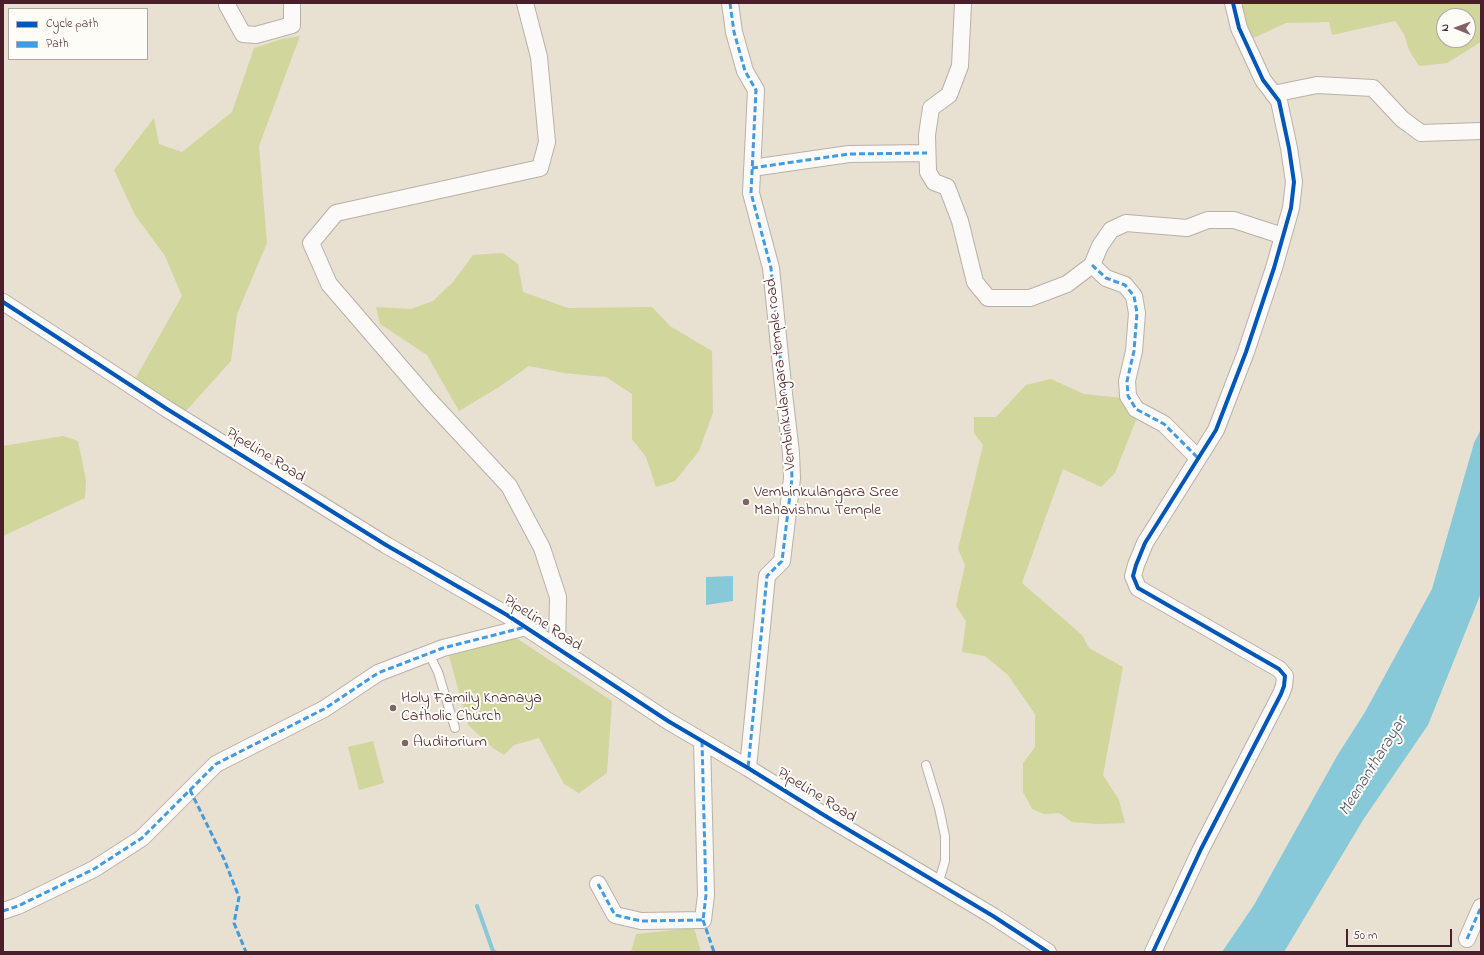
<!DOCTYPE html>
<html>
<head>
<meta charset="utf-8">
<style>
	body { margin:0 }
	#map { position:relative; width:1484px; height:955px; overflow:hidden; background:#e8e0d1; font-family:"Indie Flower",sans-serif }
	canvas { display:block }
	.frame { position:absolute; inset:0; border:4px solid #4a1f2b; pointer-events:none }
	.legend { position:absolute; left:8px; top:8px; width:140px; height:52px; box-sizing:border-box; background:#fdfcf7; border:1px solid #b5a4a5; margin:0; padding:5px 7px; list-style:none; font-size:12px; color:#4a1f2b }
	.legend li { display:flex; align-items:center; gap:8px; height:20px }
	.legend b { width:20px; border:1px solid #b5a4a5 }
	.north { position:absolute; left:1436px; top:8px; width:40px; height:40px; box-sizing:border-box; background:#fdfcf7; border:1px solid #b5a4a5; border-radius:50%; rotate:271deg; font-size:11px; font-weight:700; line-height:16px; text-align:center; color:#4a1f2b }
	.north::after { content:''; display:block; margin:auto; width:14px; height:18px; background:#816365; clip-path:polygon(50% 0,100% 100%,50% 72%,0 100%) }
	.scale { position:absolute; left:1346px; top:929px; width:106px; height:18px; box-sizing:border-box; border:2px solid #4a1f2b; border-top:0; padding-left:5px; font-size:12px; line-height:14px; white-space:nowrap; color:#4a1f2b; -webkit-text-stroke:3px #fdfcf7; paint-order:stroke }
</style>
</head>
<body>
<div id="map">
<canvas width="1484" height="955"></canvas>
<div class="frame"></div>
<ul class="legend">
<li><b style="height:5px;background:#0057b8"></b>Cycle path</li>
<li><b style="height:5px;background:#409be1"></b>Path</li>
</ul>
<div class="north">N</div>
<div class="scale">50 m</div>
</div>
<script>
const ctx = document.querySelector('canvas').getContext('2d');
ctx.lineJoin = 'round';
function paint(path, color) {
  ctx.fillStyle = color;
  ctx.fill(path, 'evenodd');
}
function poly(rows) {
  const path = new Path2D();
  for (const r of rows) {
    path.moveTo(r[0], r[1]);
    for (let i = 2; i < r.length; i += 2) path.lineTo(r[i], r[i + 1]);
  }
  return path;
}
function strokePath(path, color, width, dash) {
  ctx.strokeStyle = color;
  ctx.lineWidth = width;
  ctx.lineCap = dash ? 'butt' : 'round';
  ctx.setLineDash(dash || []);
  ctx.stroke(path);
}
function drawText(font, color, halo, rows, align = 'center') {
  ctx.font = font + ' "Indie Flower",sans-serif';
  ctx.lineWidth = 4;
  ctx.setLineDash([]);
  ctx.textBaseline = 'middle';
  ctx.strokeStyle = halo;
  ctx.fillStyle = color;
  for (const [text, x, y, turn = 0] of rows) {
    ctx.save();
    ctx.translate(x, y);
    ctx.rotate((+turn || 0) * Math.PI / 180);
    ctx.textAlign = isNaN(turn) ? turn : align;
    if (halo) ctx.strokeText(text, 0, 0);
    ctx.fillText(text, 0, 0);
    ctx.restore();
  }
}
const green = poly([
	[1238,3,1481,3,1481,42,1447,63,1419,66,1409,50,1404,34,1395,21,1332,35,1329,22,1286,23,1251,39],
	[1444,16,1468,16,1468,40,1444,40],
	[300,36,259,146,267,243,237,314,231,361,185,412,134,381,182,296,165,256,135,215,114,170,154,118,159,144,182,152,232,112,254,48,282,39],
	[503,253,518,264,523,292,568,308,652,307,670,326,712,351,713,413,699,451,675,481,656,487,646,457,632,439,632,394,606,377,564,373,529,366,499,387,459,411,427,355,380,324,376,307,411,309,433,301,453,282,473,255],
	[1051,379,1084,394,1123,398,1126,408,1136,420,1115,473,1101,487,1063,469,1022,583,1082,635,1089,648,1123,667,1103,775,1119,800,1125,823,1098,824,1072,822,1059,813,1044,814,1032,809,1023,792,1023,763,1035,747,1035,714,1008,675,985,656,962,652,966,621,956,606,965,565,958,549,983,445,974,433,974,417,996,417,1026,385],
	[63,436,78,441,86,480,85,498,3,536,3,446],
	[516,638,612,701,607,773,579,793,564,784,539,738,514,745,504,755,493,748,468,725,449,656],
	[373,741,384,783,359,790,348,747],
	[694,928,701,952,631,952,636,934]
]);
const water = poly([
	[1481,429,1481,593,1428,725,1363,820,1284,952,1222,952,1254,905,1337,756,1365,712,1432,589,1474,443],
	[733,576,733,601,706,605,706,577]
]);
const stream = poly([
	[477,906,493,951,495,952]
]);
const service = poly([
	[429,654,438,672,455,728],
	[926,765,939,808,945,836,945,861,938,884]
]);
const minor = poly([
	[525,3,539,57,547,142,540,168,336,213,311,243,329,284,429,400,509,486,542,548,558,597,557,648],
	[730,3,734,32,745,71,756,90,751,193,771,268,783,385,791,453,792,478,782,561,767,576,748,768],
	[963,3,960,66,949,95,931,108,927,135,928,172,934,182,947,187,960,221,975,282,988,298,1030,298,1067,284,1092,265,1100,246,1111,230,1126,223,1187,228,1208,220,1234,220,1283,236],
	[227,5,243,34,256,35,292,25,292,3],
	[1273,94,1317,85,1373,88,1402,119,1421,133,1481,131],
	[752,168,849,154,927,153],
	[1092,265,1106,278,1125,285,1134,296,1137,313,1134,351,1127,381,1128,396,1136,409,1164,424,1198,458],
	[3,302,167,409,304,494,386,545,507,615,668,721,748,768,827,817,993,916,1048,952],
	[598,884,615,915,641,921,703,920,706,895,702,741],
	[3,911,18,906,94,869,142,838,216,764,324,709,378,673,443,648,526,627],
	[1467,939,1481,907],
	[1153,952,1201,849,1281,694,1284,686,1285,676,1279,669,1138,588,1133,576,1136,565,1145,543,1216,430,1246,352,1274,268,1291,208,1294,182,1289,148,1279,101,1263,80,1239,28,1233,3]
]);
const quiet = poly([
	[730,3,734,32,745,71,756,90,751,193,771,268,783,385,791,453,792,478,782,561,767,576,748,768],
	[752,168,849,154,927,153],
	[1092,265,1106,278,1125,285,1134,296,1137,313,1134,351,1127,381,1128,396,1136,409,1164,424,1198,458],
	[190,790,224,859,239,897,234,923,246,952],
	[598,884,615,915,641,921,703,920,706,895,702,741],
	[3,911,18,906,94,869,142,838,216,764,324,709,378,673,443,648,526,627],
	[703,920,714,952],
	[1467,939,1481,907]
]);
const cycleway = poly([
	[3,302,167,409,304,494,386,545,507,615,668,721,748,768,827,817,993,916,1048,952],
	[1153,952,1201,849,1281,694,1284,686,1285,676,1279,669,1138,588,1133,576,1136,565,1145,543,1216,430,1246,352,1274,268,1291,208,1294,182,1289,148,1279,101,1263,80,1239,28,1233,3]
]);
const markers = [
	[746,502,4,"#816365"],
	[393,708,4,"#816365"],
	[405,743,4,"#816365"]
];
const streetNames = [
	["Vembinkulangara temple road",782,374,-96],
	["PipeLine Road",265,456,32],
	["PipeLine Road",542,624,33],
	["PipeLine Road",816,796,32]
];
const poiNames = [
	["Vembinkulangara Sree",754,493],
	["Mahavishnu Temple",754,511],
	["Holy Family Knanaya",401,699],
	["Catholic Church",401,717],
	["Auditorium",413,743]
];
const waterNames = [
	["Meenantharayar",1374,767,-58]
];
paint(green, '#d1d69c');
paint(water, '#87c8d9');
strokePath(stream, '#87c8d9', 4);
strokePath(service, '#b9b0a8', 10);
strokePath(minor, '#b9b0a8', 18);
strokePath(service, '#fcfaf8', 8);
strokePath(minor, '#fcfaf8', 16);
strokePath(quiet, '#409be1', 3, [6, 3]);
strokePath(cycleway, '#0057b8', 4);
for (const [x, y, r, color] of markers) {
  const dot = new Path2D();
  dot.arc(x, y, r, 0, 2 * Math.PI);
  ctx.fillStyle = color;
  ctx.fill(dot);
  strokePath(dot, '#fdfcf7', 1.5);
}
drawText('16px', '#4a1f2b', '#fdfcf7', streetNames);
drawText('16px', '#4a1f2b', '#fdfcf7', poiNames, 'left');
drawText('italic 17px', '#515669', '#fdfcf7', waterNames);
</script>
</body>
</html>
